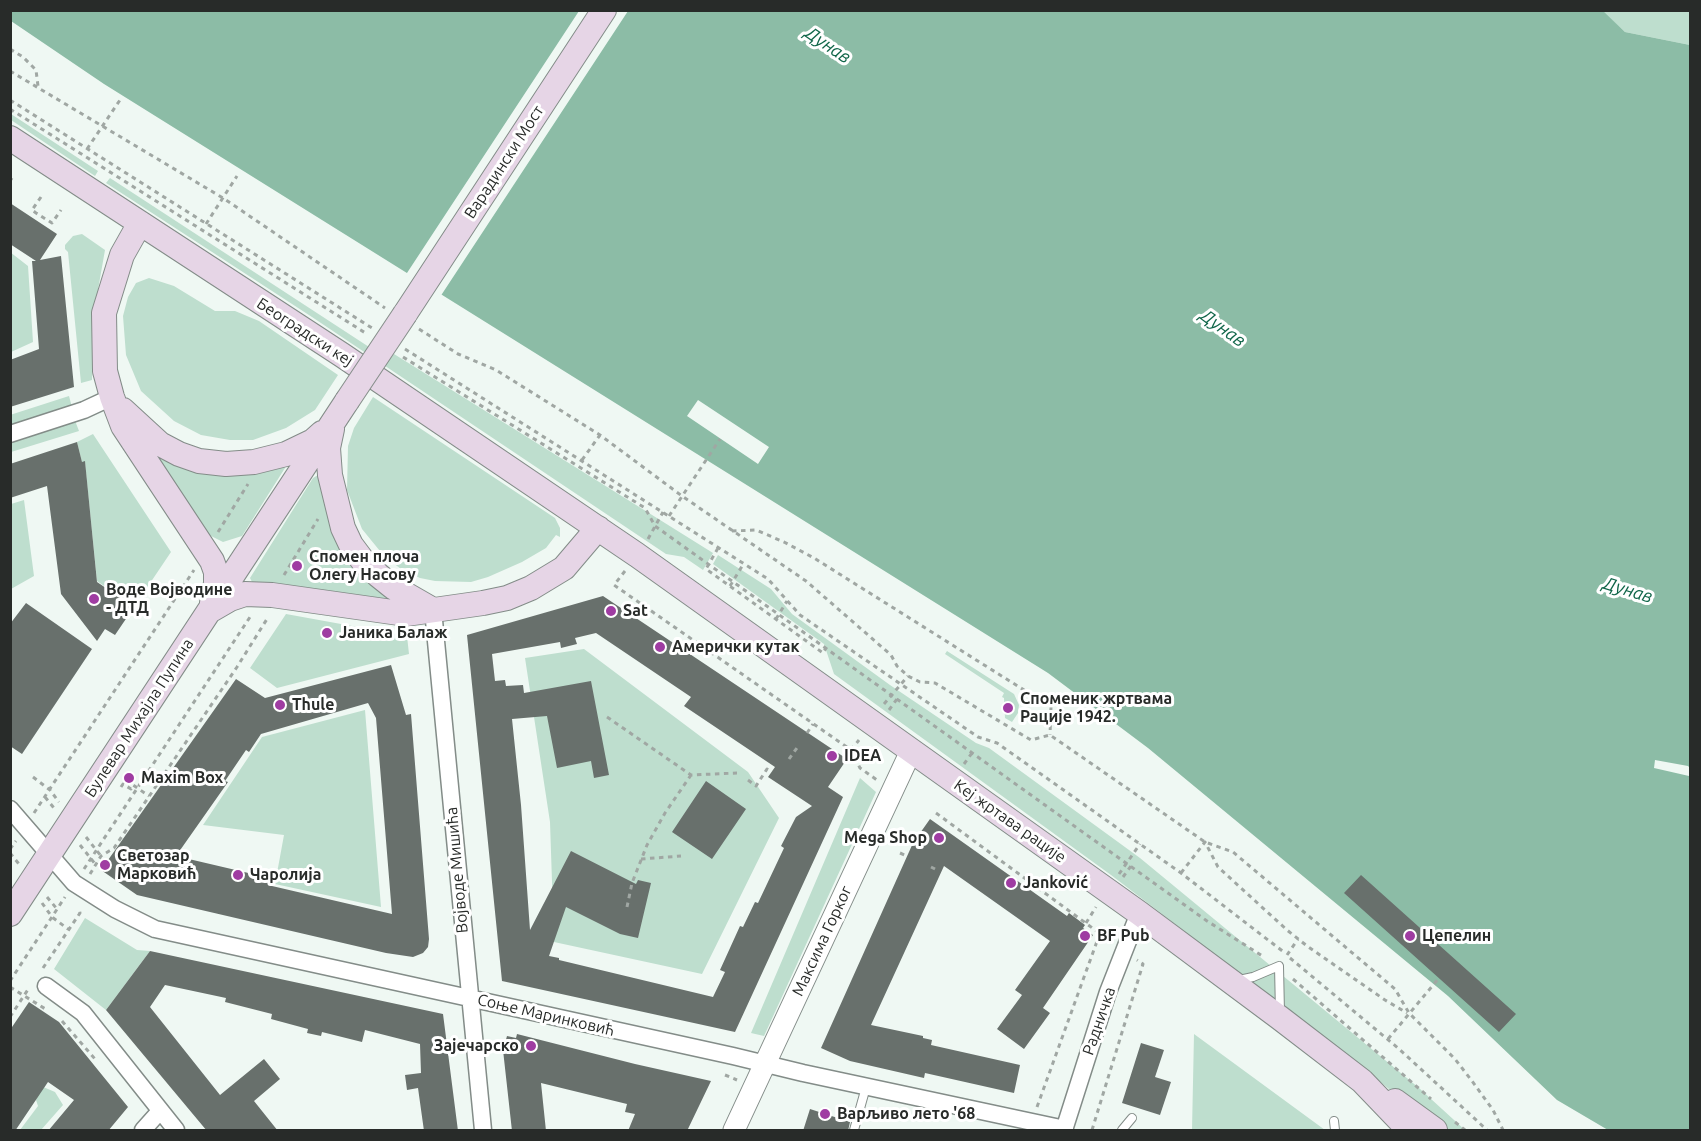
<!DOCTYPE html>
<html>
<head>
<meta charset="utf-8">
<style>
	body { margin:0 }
	#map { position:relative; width:1701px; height:1141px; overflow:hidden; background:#eff8f3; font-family:Ubuntu,sans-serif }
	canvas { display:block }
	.frame { position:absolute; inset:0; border:12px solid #282b29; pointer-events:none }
</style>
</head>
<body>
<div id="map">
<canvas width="1701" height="1141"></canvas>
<div class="frame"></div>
</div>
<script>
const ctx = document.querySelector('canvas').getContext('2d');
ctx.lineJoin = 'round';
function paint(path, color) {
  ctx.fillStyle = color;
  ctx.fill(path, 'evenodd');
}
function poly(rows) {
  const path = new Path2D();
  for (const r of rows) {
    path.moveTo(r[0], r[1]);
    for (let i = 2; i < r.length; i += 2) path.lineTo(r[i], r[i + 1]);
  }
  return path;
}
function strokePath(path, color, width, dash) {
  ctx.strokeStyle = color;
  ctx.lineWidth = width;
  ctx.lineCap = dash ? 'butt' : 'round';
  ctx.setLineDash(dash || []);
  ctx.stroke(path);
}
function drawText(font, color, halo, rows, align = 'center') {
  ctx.font = font + ' Ubuntu,sans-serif';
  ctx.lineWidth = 6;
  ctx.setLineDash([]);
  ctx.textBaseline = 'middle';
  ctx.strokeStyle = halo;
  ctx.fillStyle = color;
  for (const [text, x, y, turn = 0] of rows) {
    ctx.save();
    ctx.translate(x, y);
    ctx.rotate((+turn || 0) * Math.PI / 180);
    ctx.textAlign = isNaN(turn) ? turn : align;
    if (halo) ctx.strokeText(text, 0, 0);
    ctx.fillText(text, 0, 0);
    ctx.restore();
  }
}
const green = poly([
	[1602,11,1690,11,1690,45,1625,32],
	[11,114,98,171,95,176,11,120],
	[110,178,389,360,394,354,713,553,703,570,684,557,666,554,312,317,106,183],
	[82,234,105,250,93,318,92,380,81,383,68,252,65,249,65,245,73,236],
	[10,252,28,266,33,342,11,352],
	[149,278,174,286,215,311,235,311,259,321,338,375,315,410,286,428,253,440,230,440,201,435,174,421,141,391,126,355,123,316,128,297,136,283],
	[69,396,73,411,11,431,10,415],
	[373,397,555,518,560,528,560,537,556,535,546,548,522,562,488,577,471,582,435,581,420,578,401,569,384,556,362,529,347,490,348,446,354,428],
	[74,418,79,431,11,452,10,439],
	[93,434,171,552,134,607,97,581,85,462,82,462,77,442],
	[161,458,283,465,285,468,242,536,223,542,209,535,197,522,158,460],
	[318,475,321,478,329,519,408,603,257,584,252,582,250,578,313,478],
	[24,500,34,576,11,589,11,504],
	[718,555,771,589,792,614,890,685,976,743,989,748,1140,858,1419,1088,1465,1130,1438,1130,1371,1074,1111,875,834,674,824,644,713,564],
	[286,614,407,636,409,654,277,688,250,668],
	[584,649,748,772,779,818,702,974,554,942,550,822,525,658],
	[947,651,1014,694,1019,705,1018,713,1012,722,1005,718,1004,698,1002,697,1004,693,945,654],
	[365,710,381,907,275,884,284,835,203,825,262,737],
	[860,778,876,792,764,1036,751,1033],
	[85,918,137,950,150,951,106,1010,54,969],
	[1194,1034,1325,1130,1192,1130],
	[41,1086,55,1092,63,1105,41,1130,20,1130,38,1106,36,1100]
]);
const water = poly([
	[1602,10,1625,32,1690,45,1690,768,1688,766,1655,760,1654,768,1689,776,1690,774,1690,1130,1608,1130,1557,1100,1448,996,1148,748,1048,673,104,84,11,21,10,11]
]);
const pier = poly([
	[579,11,628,11,440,297,405,276],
	[698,400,769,447,758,464,687,416]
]);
const building = poly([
	[10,203,57,234,40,260,61,256,74,387,10,407,10,360,39,349,32,261,36,261,10,244],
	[77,442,82,462,85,461,97,582,134,607,115,635,105,629,97,641,61,594,47,486,10,498,10,464],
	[603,596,847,759,828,787,843,797,735,1032,502,981,467,635],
	[596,633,691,697,684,706,775,767,768,777,812,806,796,817,781,846,784,848,758,903,755,902,743,927,740,926,720,970,725,972,713,997,559,960,559,958,549,956,566,907,620,934,638,938,651,883,638,880,636,884,571,851,530,930,521,805,512,719,547,716,557,768,591,761,594,778,609,775,591,681,524,693,523,685,506,686,505,680,495,681,492,654,560,642,561,648,577,644,575,638],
	[26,603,92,649,22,754,10,746,10,624],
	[391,665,406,715,411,714,429,939,428,947,423,953,413,957,386,953,137,895,101,870,236,679,265,698],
	[368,703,376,718,392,914,272,886,274,879,176,856,228,782,225,781,246,750,249,752,261,734],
	[706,781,746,809,712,859,672,832],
	[930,819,1067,916,1069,913,1085,925,1083,928,1093,935,1043,1008,1050,1013,1024,1049,997,1029,1022,995,1015,990,1050,941,944,866,871,1025,923,1036,923,1038,932,1040,931,1045,1020,1065,1014,1093,925,1073,924,1078,850,1061,821,1048,913,843],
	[1361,875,1516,1014,1499,1032,1344,893],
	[150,951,443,1014,458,1131,424,1131,418,1088,407,1090,405,1075,421,1073,420,1044,365,1030,362,1042,322,1032,321,1036,307,1033,308,1029,271,1019,272,1014,225,1002,226,998,165,985,150,1007,220,1095,264,1059,280,1079,254,1101,278,1131,207,1131,106,1010],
	[29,1002,59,1022,128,1107,108,1131,48,1131,74,1100,48,1082,15,1131,10,1131,10,1030],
	[517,1034,635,1064,711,1081,687,1131,628,1131,635,1114,625,1112,627,1104,541,1083,546,1131,512,1131,503,1050,507,1036,516,1038],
	[1141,1043,1164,1050,1155,1077,1171,1082,1160,1115,1122,1103],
	[810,1109,850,1122,848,1131,803,1131]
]);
const path = poly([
	[10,49,23,57,36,70,38,86],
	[10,71,223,198,385,308],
	[10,100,372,328],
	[10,109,367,334],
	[87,149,120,100],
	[10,181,12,178],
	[41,197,32,210,36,213,52,223,61,210],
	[206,224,237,176],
	[419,329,458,354,496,370,600,435,682,496,806,581,891,655,897,666,908,676,920,682,935,683,1031,740,1050,735,1205,842,1233,852,1395,989,1409,1013,1455,1059,1472,1081,1493,1110,1503,1130],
	[405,349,768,579,800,615,978,737,997,743,1181,873,1285,953],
	[403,357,645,508,655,526,1207,921,1264,957],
	[582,460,600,435],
	[669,516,720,439],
	[732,531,756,530,784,542,814,558,1051,707,1050,735],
	[218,532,248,484],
	[648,539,663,512],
	[718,548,706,569,823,653,826,648],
	[625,571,614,585,851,750,860,768,877,780],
	[284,575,318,519],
	[730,586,744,563],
	[776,619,787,601],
	[884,704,908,676],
	[889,710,897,699],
	[607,717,691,775,737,773],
	[807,733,813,724],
	[851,750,859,740],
	[789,759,799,745],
	[964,764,972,753],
	[33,777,50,790,59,802],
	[748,780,756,786,767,769,772,772],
	[121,787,123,784,131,789,133,785,149,796],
	[45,797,54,808],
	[34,813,194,570],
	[936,813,1110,941],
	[86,837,101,856],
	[80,845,96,865],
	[10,849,16,841],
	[10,853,19,864],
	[900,853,907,856],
	[641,859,681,856],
	[931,867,939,871],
	[84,869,252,614],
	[1181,873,1205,842,1218,867,1287,930,1307,946,1385,1000,1407,1013],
	[90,874,101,856,114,848,237,667,267,619,267,616],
	[1119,874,1140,844],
	[1123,877,1131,866],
	[47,897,57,909],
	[42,903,52,917,68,929],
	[627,907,632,883,647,845,665,813,691,775],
	[1086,923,1096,907],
	[1287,955,1298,939],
	[1290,958,1398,1048,1487,1130],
	[43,968,80,913,79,908],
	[1293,979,1431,1099],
	[10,981,65,897],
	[10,987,47,1010],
	[10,1017,29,988],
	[62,1021,95,1059],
	[1388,1039,1439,978],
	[725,1075,737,1080],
	[1037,1107,1100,933],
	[1455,1122,1465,1130],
	[1092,1130,1143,964,1137,960]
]);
const service = poly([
	[1239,980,1253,977,1279,966,1280,1013],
	[1334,1121,1335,1130],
	[854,1130,866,1087],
	[1122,1130,1132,1118]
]);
const minor = poly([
	[10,434,84,410,112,397],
	[433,610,483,1130],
	[10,809,74,883,115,909,155,929,733,1056,803,1073,1065,1129],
	[46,986,83,1013,176,1130],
	[143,1130,160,1111],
	[1064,1130,1108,992,1139,913]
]);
const tertiary = poly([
	[734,1130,911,751]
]);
const secondary = poly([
	[10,138,342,355,637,555,1139,913,1280,1018,1362,1081,1409,1130],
	[140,223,122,255,104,313,105,371,112,397,123,426,212,561,216,572,216,583,212,603],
	[405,314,604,10],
	[123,410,160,444,179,454,199,461,226,464,254,462,286,454,313,441,322,433],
	[332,429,328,448,330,475,343,528,351,545,363,561,378,575,393,587,433,610],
	[211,610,230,599,245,594,272,595,406,614,483,603,507,598,531,588,564,568,598,528],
	[10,914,347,401],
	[1395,1101,1435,1130]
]);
const secondaryBridge = poly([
	[347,401,405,314]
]);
const markers = [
	[297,566,6,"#9f3ca2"],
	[94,599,6,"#9f3ca2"],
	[611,611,6,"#9f3ca2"],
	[327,633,6,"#9f3ca2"],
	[660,647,6,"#9f3ca2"],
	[280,705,6,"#9f3ca2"],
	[1008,708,6,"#9f3ca2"],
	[832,756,6,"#9f3ca2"],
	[129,778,6,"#9f3ca2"],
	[939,838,6,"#9f3ca2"],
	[105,865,6,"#9f3ca2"],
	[238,875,6,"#9f3ca2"],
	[1011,883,6,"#9f3ca2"],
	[1085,936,6,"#9f3ca2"],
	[1410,936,6,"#9f3ca2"],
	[531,1046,6,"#9f3ca2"],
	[825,1114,6,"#9f3ca2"]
];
const streetNames = [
	["Варадински Мост",504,162,-57],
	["Београдски кеј",305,332,33],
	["Булевар Михајла Пупина",139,718,-57],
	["Кеј жртава рације",1010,821,35],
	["Војводе Мишића",457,870,-95],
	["Максима Горког",822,941,-65],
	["Соње Маринковић",546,1015,13],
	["Радничка",1099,1021,-71]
];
const poiNames = [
	["Спомен плоча",309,557],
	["Олегу Насову",309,575],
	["Воде Војводине",106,590],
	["- ДТД",106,608],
	["Sat",623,611],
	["Јаника Балаж",339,633],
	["Амерички кутак",672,647],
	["Споменик жртвама",1020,699],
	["Рације 1942.",1020,717],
	["Thule",292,705],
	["IDEA",844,756],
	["Maxim Box",141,778],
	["Mega Shop",927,838,"right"],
	["Светозар",117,856],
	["Марковић",117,874],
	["Чаролија",250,875],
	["Janković",1023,883],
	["BF Pub",1097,936],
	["Цепелин",1422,936],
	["Зајечарско",519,1046,"right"],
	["Варљиво лето '68",837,1114]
];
const waterNames = [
	["Дунав",828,45,34],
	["Дунав",1223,328,36],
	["Дунав",1628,590,17]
];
paint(green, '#bedece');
paint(water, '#8cbca6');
paint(pier, '#eff8f3');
paint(building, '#68706c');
strokePath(service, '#838c88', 10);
strokePath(minor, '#838c88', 19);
strokePath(tertiary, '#838c88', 23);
strokePath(secondary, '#838c88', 26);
strokePath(path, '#a0a7a3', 3, [4.5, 4.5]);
strokePath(service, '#fff', 8);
strokePath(minor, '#fff', 16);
strokePath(tertiary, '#fff', 21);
strokePath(secondary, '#e6d5e6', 24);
strokePath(secondaryBridge, '#838c88', 26, []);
strokePath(secondaryBridge, '#e6d5e6', 24);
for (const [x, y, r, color] of markers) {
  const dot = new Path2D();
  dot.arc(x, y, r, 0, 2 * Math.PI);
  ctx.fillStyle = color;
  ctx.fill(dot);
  strokePath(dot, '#fff', 2);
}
drawText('16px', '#282b29', '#fff', streetNames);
drawText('bold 16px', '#282b29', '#fff', poiNames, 'left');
drawText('italic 18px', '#106649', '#fff', waterNames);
</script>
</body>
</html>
